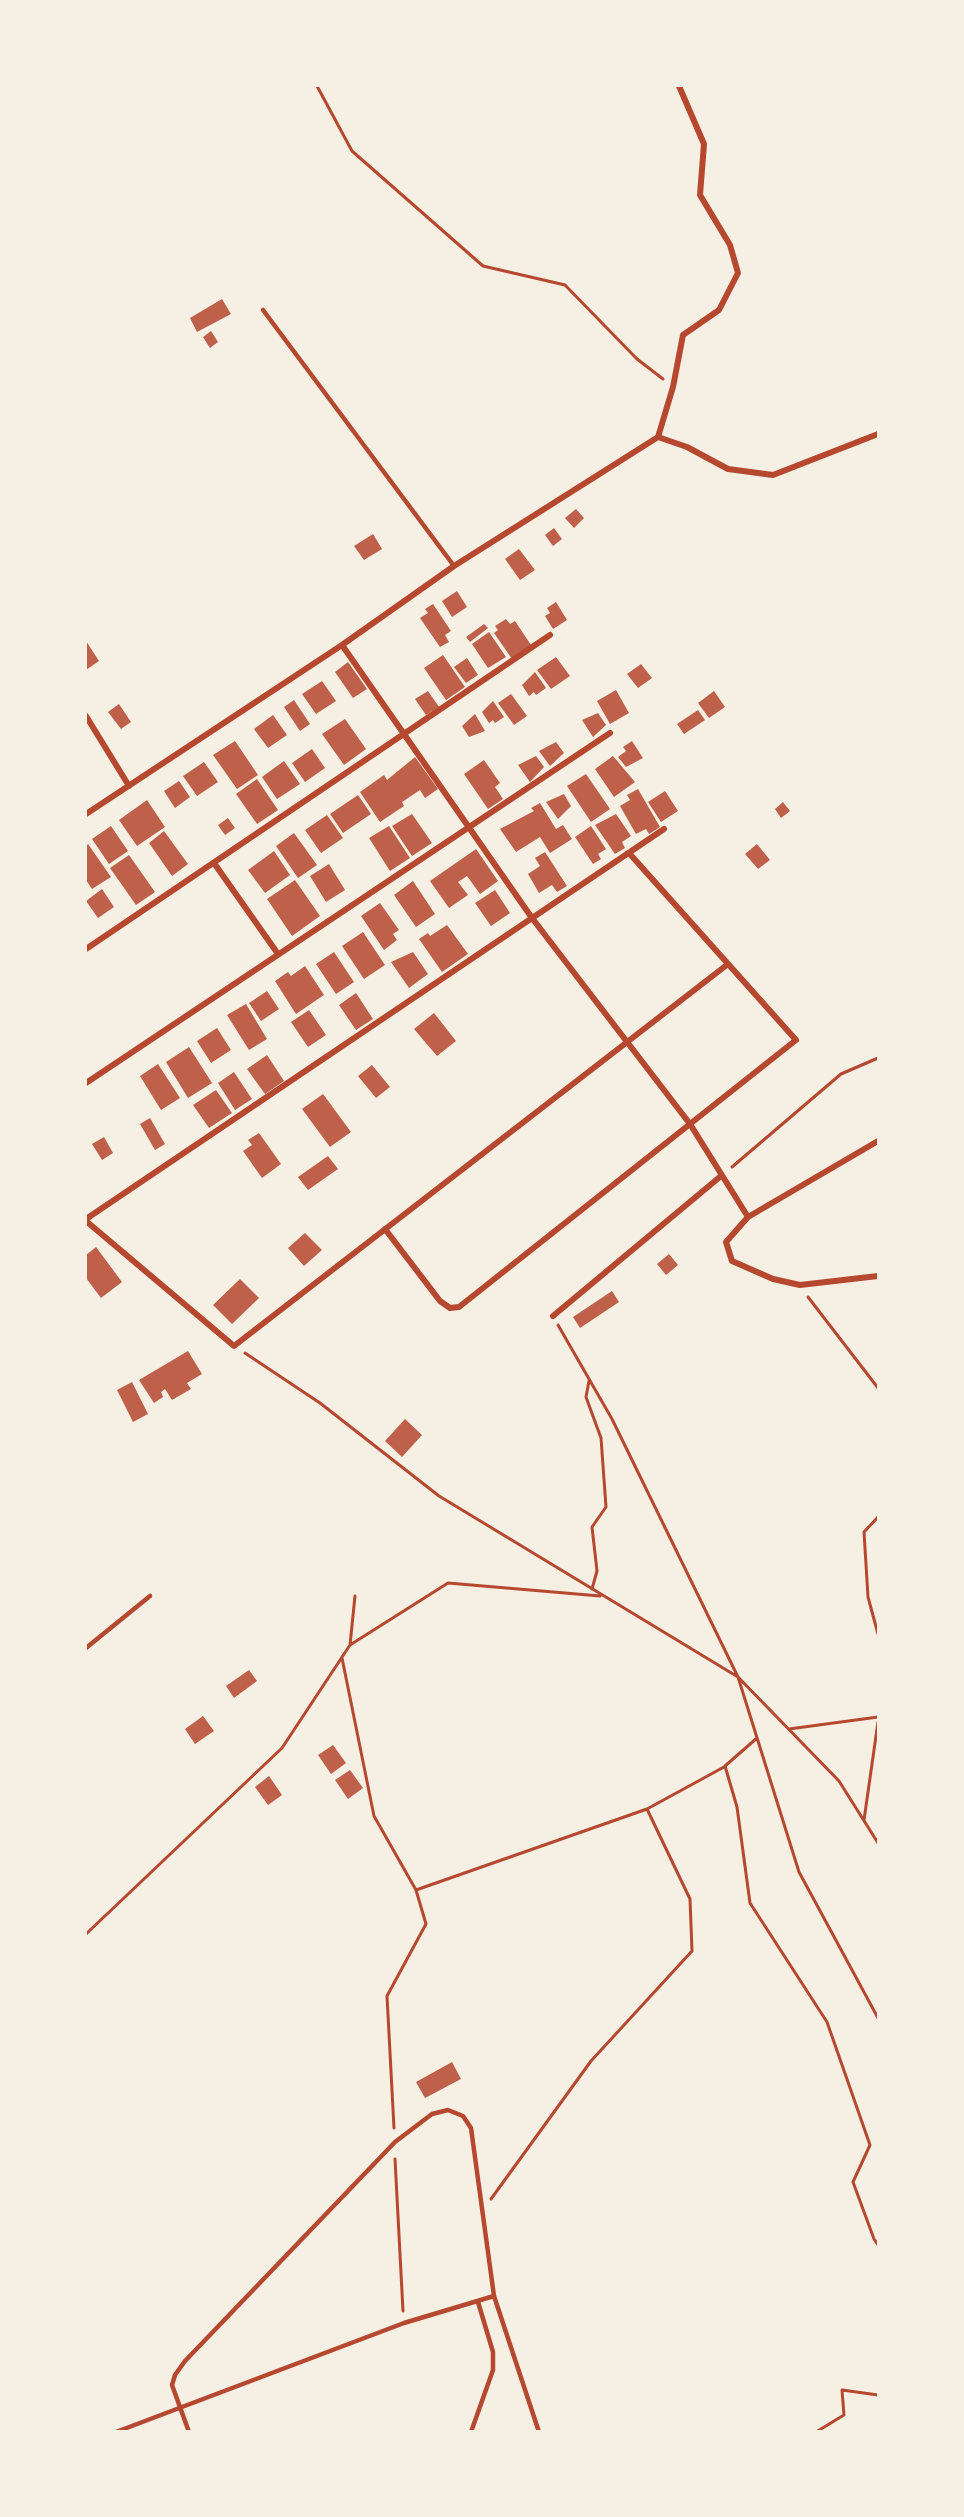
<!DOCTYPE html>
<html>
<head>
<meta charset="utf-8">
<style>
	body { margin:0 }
	#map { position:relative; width:964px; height:2517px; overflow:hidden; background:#f6efe4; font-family:Arial,sans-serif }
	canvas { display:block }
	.frame { position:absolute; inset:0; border:87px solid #f6efe4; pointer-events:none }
</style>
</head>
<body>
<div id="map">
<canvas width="964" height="2517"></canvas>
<div class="frame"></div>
</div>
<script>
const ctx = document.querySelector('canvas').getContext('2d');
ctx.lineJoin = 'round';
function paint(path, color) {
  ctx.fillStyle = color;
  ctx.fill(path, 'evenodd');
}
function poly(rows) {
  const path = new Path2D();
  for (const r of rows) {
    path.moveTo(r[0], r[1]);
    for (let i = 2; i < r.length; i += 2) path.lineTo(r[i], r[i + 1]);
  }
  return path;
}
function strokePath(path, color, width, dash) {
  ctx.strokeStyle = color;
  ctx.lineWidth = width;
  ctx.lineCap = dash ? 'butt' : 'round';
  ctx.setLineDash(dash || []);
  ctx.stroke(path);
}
const building = poly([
	[222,299,231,314,197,332,190,318],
	[211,331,218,342,210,348,203,337],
	[576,509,584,518,574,528,565,518],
	[554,528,562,539,553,546,545,535],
	[373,534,382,549,364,560,354,546],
	[519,549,535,570,520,580,505,559],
	[457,591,467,607,452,617,442,601],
	[556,602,567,620,553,629,545,616,550,613,547,608],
	[433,604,451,631,445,635,449,642,440,647,420,618,428,613,425,609],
	[506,619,510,624,515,621,531,645,512,659,494,633,498,630,495,626],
	[484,624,488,628,470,642,466,637],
	[489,632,506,657,488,668,472,644],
	[86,641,99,661,86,670],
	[443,655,465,687,446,700,424,668],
	[556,657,570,676,551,689,537,670],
	[467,658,478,675,466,683,454,667],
	[348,662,367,689,353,698,335,672],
	[641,664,652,678,638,688,627,674],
	[535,672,546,688,536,695,534,692,529,696,522,685],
	[322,681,336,701,316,714,302,694],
	[616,690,629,713,610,724,597,701],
	[428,691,439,707,426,715,415,699],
	[714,691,725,707,709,718,698,703],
	[511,694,527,716,514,725,498,703],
	[294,700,310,724,300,731,284,707],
	[493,701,504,717,495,723,493,720,489,723,482,712],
	[119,704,131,722,121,729,108,712],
	[698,710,705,720,684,734,677,724],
	[598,713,606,725,593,737,582,720],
	[475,714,485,731,469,737,462,726],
	[273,715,287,735,268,748,254,729],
	[345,719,366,749,344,765,322,734],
	[235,741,258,775,237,789,213,755],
	[632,741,643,758,626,767,618,757,626,751,623,747],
	[556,742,564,753,550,766,539,751],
	[312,749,325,768,305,782,292,763],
	[536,756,544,767,530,782,518,765],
	[613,756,635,782,614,797,595,769],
	[415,757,438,789,425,798,420,790,402,802,404,806,380,822,360,792,384,775,387,780],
	[484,760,500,783,495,787,503,799,488,809,464,774],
	[284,761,300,784,277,799,262,777],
	[204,762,218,782,197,796,183,776],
	[586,774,610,809,591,822,567,786],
	[257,779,278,810,257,824,236,794],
	[179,781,190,797,175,808,164,791],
	[638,789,660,827,649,834,646,829,636,834,620,806,630,800,627,795],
	[665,791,678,811,661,822,648,802],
	[564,794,571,806,558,819,546,802],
	[358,795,371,814,343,833,330,814],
	[147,800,165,827,137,846,119,820],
	[783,802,790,811,781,818,775,809],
	[540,803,556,829,563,825,572,839,550,853,540,837,516,852,500,829,534,811,531,808],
	[412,814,432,843,412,856,392,826],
	[616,814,631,836,622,842,625,848,615,854,595,825],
	[327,815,343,838,321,853,305,830],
	[228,818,235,828,225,835,218,825],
	[111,826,128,851,109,864,92,839],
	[389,826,410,858,390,871,369,838],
	[591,826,606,849,598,854,601,859,593,864,575,837],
	[164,831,188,864,172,876,149,843],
	[294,833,317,865,298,878,276,846],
	[88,844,111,877,92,889,86,880,86,846],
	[757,844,770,860,758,869,745,854],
	[476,849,498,881,480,894,467,876,458,882,468,895,449,908,430,881],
	[274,851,290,875,265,893,248,870],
	[545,852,567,886,557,892,552,885,539,893,528,874,540,866,535,858],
	[129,855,155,892,136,905,110,868],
	[329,864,345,890,326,902,310,876],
	[295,880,320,916,292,936,267,899],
	[413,881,435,914,416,927,394,895],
	[102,889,114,907,98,918,86,901],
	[495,890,510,913,491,926,475,903],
	[380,903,399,930,393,934,397,940,384,950,361,916],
	[447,925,468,954,442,972,419,939,428,933,430,936],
	[363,932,385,965,364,979,342,946],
	[334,952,354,982,336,994,316,964],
	[413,952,428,974,409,988,391,962],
	[305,966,324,995,296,1014,275,981,288,972,291,976],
	[267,991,279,1009,261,1021,249,1003],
	[356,993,373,1019,356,1030,339,1005],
	[246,1004,267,1039,249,1050,227,1015],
	[309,1010,326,1035,308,1047,291,1022],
	[434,1013,456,1041,437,1056,414,1029],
	[217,1028,231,1050,211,1063,197,1041],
	[189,1047,212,1083,188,1098,166,1062],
	[267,1055,284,1081,265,1094,247,1069],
	[158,1064,180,1098,161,1110,140,1076],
	[372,1065,390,1087,376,1098,358,1076],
	[234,1072,252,1099,235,1110,218,1083],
	[216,1090,232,1113,209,1128,193,1105],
	[323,1094,351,1132,330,1147,302,1109],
	[150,1118,165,1144,155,1150,140,1124],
	[259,1133,281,1164,262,1178,243,1151,252,1145,248,1140],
	[104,1137,113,1153,102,1160,92,1144],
	[328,1156,338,1169,308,1190,298,1177],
	[305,1233,322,1250,304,1266,288,1248],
	[96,1247,122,1282,101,1298,86,1278,86,1255],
	[669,1254,678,1265,666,1275,657,1264],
	[240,1279,259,1298,232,1324,213,1305],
	[612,1291,619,1302,580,1328,573,1317],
	[188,1351,202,1374,187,1383,191,1389,172,1400,165,1389,161,1392,163,1397,154,1403,139,1380],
	[132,1382,148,1414,133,1422,117,1390],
	[405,1419,422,1435,402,1457,385,1441],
	[249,1670,257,1681,234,1698,226,1686],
	[203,1716,214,1731,195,1744,185,1729],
	[333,1745,346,1763,331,1774,318,1755],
	[350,1770,363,1788,348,1799,335,1780],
	[269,1776,282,1795,268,1805,255,1787],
	[452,2062,461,2079,425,2098,416,2082]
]);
const path = poly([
	[317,86,352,151,483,266,565,285,637,359,663,379],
	[732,1167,841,1074,878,1058],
	[808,1297,878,1388],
	[558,1325,612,1419,738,1677,799,1872,878,2018],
	[245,1353,320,1403,439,1496,738,1677,839,1781,878,1843],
	[589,1381,586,1397,601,1438,606,1507,592,1527,597,1571,592,1589],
	[878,1517,864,1532,868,1597,878,1634],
	[350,1645,448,1583,600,1596],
	[342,1658,374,1816,416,1890,426,1924,387,1996,394,2128],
	[789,1729,878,1717],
	[757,1738,725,1766,737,1807,750,1903,827,2022,870,2145,853,2182,874,2239,878,2245],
	[647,1809,724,1767],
	[864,1820,878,1722],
	[416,1890,647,1809,690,1899,692,1951,591,2061,491,2199],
	[86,1934,282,1748,350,1645,355,1596],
	[395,2159,403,2311],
	[816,2432,844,2415,842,2390,878,2395]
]);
const service = poly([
	[263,310,454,566],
	[86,1648,150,1596],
	[116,2432,404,2323,494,2296],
	[189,2432,172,2385,175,2375,185,2361,395,2142,432,2114,448,2110,463,2116,471,2128,494,2296,539,2432],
	[471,2432,493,2370,493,2352,478,2302]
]);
const minor = poly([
	[658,437,673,387,683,335,719,310,738,273,730,245,700,195,704,144,679,86],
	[658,437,687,447,728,469,773,475,878,434],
	[342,645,532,918,690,1124,748,1217],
	[86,716,129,786],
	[86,814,342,645,454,566,658,437],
	[214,863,278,954],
	[86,949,550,635],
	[86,1083,610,733],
	[878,1141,748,1217,726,1242,732,1261,773,1279,800,1285,878,1276],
	[86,1219,664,829],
	[86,1221,234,1346,728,964],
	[385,1229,440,1301,450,1308,459,1307,796,1040,629,853],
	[553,1316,721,1176]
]);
paint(building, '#bf614a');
strokePath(path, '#b5482f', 3);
strokePath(service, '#b5482f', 4.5);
strokePath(minor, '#b5482f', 6);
</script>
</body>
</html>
